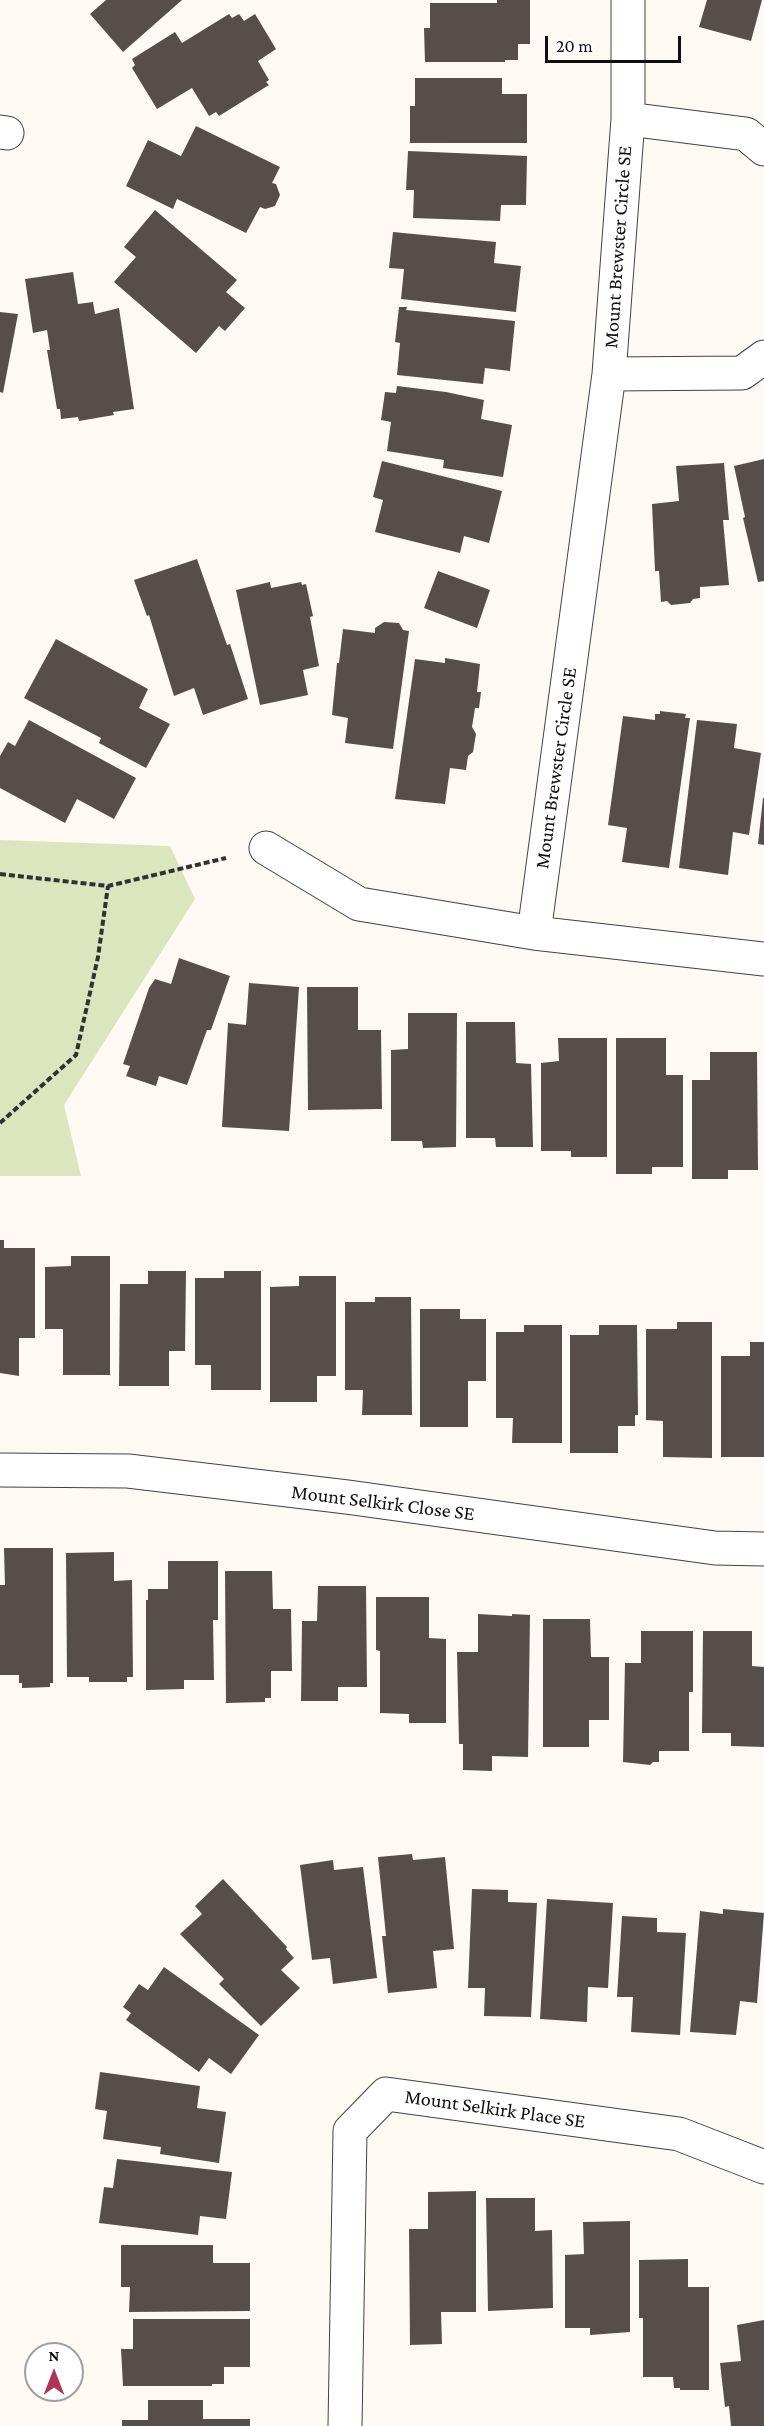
<!DOCTYPE html>
<html>
<head>
<meta charset="utf-8">
<style>
	body { margin:0 }
	#map { position:relative; width:764px; height:2426px; overflow:hidden; background:#fef9f2; font-family:"Crimson Pro",serif }
	canvas { display:block }
	.north { position:absolute; left:24px; top:2342px; width:60px; height:60px; box-sizing:border-box; background:#fff; border:2px solid #9f9f9f; border-radius:50%; rotate:0deg; font-size:16px; font-weight:700; line-height:24px; text-align:center; color:#0f0f0f }
	.north::after { content:''; display:block; margin:auto; width:21px; height:27px; background:#b33358; clip-path:polygon(50% 0,100% 100%,50% 72%,0 100%) }
	.scale { position:absolute; left:545px; top:36px; width:136px; height:27px; box-sizing:border-box; border:3px solid #0f0f0f; border-top:0; padding-left:8px; font-size:18px; line-height:21px; white-space:nowrap; color:#0f0f0f; -webkit-text-stroke:4px #fff; paint-order:stroke }
</style>
</head>
<body>
<div id="map">
<canvas width="764" height="2426"></canvas>
<div class="north">N</div>
<div class="scale">20 m</div>
</div>
<script>
const ctx = document.querySelector('canvas').getContext('2d');
ctx.lineJoin = 'round';
function paint(path, color) {
  ctx.fillStyle = color;
  ctx.fill(path, 'evenodd');
}
function poly(rows) {
  const path = new Path2D();
  for (const r of rows) {
    path.moveTo(r[0], r[1]);
    for (let i = 2; i < r.length; i += 2) path.lineTo(r[i], r[i + 1]);
  }
  return path;
}
function strokePath(path, color, width, dash) {
  ctx.strokeStyle = color;
  ctx.lineWidth = width;
  ctx.lineCap = dash ? 'butt' : 'round';
  ctx.setLineDash(dash || []);
  ctx.stroke(path);
}
function drawText(font, color, halo, rows, align = 'center') {
  ctx.font = font + ' "Crimson Pro",serif';
  ctx.lineWidth = 6;
  ctx.setLineDash([]);
  ctx.textBaseline = 'middle';
  ctx.strokeStyle = halo;
  ctx.fillStyle = color;
  for (const [text, x, y, turn = 0] of rows) {
    ctx.save();
    ctx.translate(x, y);
    ctx.rotate((+turn || 0) * Math.PI / 180);
    ctx.textAlign = isNaN(turn) ? turn : align;
    if (halo) ctx.strokeText(text, 0, 0);
    ctx.fillText(text, 0, 0);
    ctx.restore();
  }
}
const green = poly([
	[0,840,170,846,195,899,64,1105,81,1176,0,1176]
]);
const building = poly([
	[106,0,182,0,123,52,90,14],
	[497,0,530,0,530,44,518,44,518,60,505,60,505,62,425,62,424,28,430,28,430,3,497,3],
	[707,0,762,0,751,41,699,27],
	[229,14,232,18,239,14,244,21,255,14,276,49,258,61,269,80,266,82,269,85,219,116,216,112,209,116,192,88,157,109,132,68,135,65,132,59,175,32,182,43],
	[415,78,502,78,502,94,527,94,527,143,410,143,410,106,415,106],
	[196,126,280,167,272,183,276,184,280,195,275,206,265,209,260,207,246,233,177,199,173,209,126,186,148,140,181,156],
	[408,151,527,156,526,205,501,205,500,221,413,218,414,190,406,190],
	[155,210,237,280,226,292,245,308,225,331,219,326,196,353,114,282,136,257,124,247],
	[393,232,496,242,494,263,521,266,516,312,401,299,404,269,389,268],
	[73,272,78,304,93,302,95,314,119,308,134,409,113,412,114,415,79,421,78,417,61,419,60,409,57,409,47,350,50,350,47,330,33,333,25,279],
	[399,307,407,307,406,310,515,321,510,371,485,368,483,384,397,375,400,343,395,342],
	[0,312,18,314,3,393,0,392],
	[397,386,446,392,484,400,481,419,512,425,503,477,443,468,444,460,387,451,391,422,381,420,385,392,396,393],
	[764,459,764,581,758,582,743,518,745,517,734,466],
	[382,461,502,491,489,543,464,536,460,553,375,532,383,500,373,497],
	[724,463,729,520,723,520,729,585,700,587,700,598,693,599,690,603,671,605,667,601,661,602,659,571,655,571,652,504,679,501,676,466],
	[197,559,227,645,230,644,248,699,203,715,194,688,174,696,149,615,147,616,134,580],
	[438,571,490,590,477,628,424,608],
	[270,582,271,588,301,582,302,585,306,584,313,616,310,617,319,666,303,670,308,695,260,705,236,590],
	[384,622,399,623,403,630,409,631,393,749,345,743,348,718,332,715,337,663,339,663,343,629,375,633,375,628],
	[56,639,148,689,139,708,170,724,146,768,99,743,101,738,24,698],
	[445,658,480,664,477,692,481,692,479,708,475,708,472,727,476,734,473,752,468,756,466,770,450,768,445,804,395,799,415,659,445,663],
	[660,711,686,714,685,718,690,718,669,868,622,862,627,828,608,825,623,716,655,720,655,714,660,714],
	[29,720,136,778,114,819,77,799,65,823,0,788,0,756,8,742,15,746],
	[697,720,737,724,734,748,761,753,749,835,733,832,728,875,679,868],
	[763,798,764,798,764,845,758,844],
	[179,958,230,976,211,1030,207,1030,187,1085,159,1076,156,1086,126,1076,130,1066,123,1064,149,988,155,979,171,984],
	[249,983,299,987,289,1131,222,1127,228,1023,246,1025],
	[307,987,358,987,358,1030,381,1030,382,1109,308,1110],
	[408,1013,457,1013,456,1147,423,1148,422,1141,391,1141,391,1050,408,1049],
	[466,1022,515,1022,516,1063,531,1064,533,1147,496,1147,495,1138,466,1138],
	[558,1038,607,1038,607,1157,571,1157,571,1151,541,1151,541,1063,559,1061],
	[616,1038,666,1038,666,1075,683,1075,683,1167,652,1167,652,1174,616,1174],
	[710,1052,757,1052,758,1170,728,1170,728,1179,692,1179,692,1080,710,1080],
	[0,1240,4,1240,4,1248,35,1248,35,1338,19,1338,19,1376,0,1373],
	[71,1256,110,1256,110,1375,63,1375,63,1329,45,1329,45,1267,71,1266],
	[148,1271,186,1271,185,1351,169,1351,169,1386,119,1386,120,1284,148,1284],
	[224,1271,261,1271,261,1390,211,1390,211,1365,195,1365,195,1278,224,1278],
	[299,1276,336,1276,336,1376,317,1376,317,1402,270,1402,270,1287,299,1286],
	[375,1297,411,1297,412,1415,362,1415,363,1390,345,1390,345,1302,375,1302],
	[420,1309,460,1309,460,1319,486,1319,486,1381,468,1381,468,1427,420,1427],
	[677,1322,712,1322,712,1458,663,1457,663,1421,646,1420,646,1329,677,1329],
	[524,1325,562,1325,562,1443,512,1443,513,1418,496,1418,496,1332,524,1332],
	[599,1325,637,1325,638,1415,635,1415,635,1426,618,1426,618,1453,570,1453,570,1335,599,1335],
	[750,1342,764,1342,764,1457,721,1457,721,1356,750,1356],
	[4,1548,53,1548,53,1683,50,1683,50,1687,22,1688,22,1683,19,1683,19,1675,0,1675,0,1585,5,1585],
	[114,1552,114,1581,132,1580,133,1677,127,1677,127,1682,89,1682,89,1677,67,1677,66,1553],
	[168,1561,218,1561,218,1620,213,1620,214,1680,184,1680,184,1689,146,1690,146,1600,148,1600,148,1589,168,1589],
	[225,1571,272,1571,273,1609,291,1609,292,1671,271,1671,271,1698,265,1698,265,1702,226,1703],
	[318,1586,366,1586,367,1687,338,1687,338,1701,301,1701,302,1621,317,1621],
	[376,1597,429,1597,429,1638,446,1639,446,1723,409,1723,409,1714,380,1713,380,1651,376,1650],
	[478,1614,512,1616,512,1614,530,1615,528,1757,492,1756,492,1771,463,1770,463,1744,459,1744,457,1652,478,1652],
	[543,1619,590,1619,591,1657,609,1657,609,1720,589,1720,589,1747,543,1747],
	[641,1631,693,1631,693,1692,689,1692,689,1751,659,1751,659,1762,653,1762,650,1765,623,1762,625,1663,641,1663],
	[703,1631,752,1631,752,1666,764,1667,764,1747,731,1746,731,1733,702,1733],
	[412,1854,413,1860,445,1857,454,1949,433,1951,437,1988,388,1993,382,1936,386,1936,378,1857],
	[333,1860,334,1870,363,1867,377,1978,333,1984,330,1958,312,1960,300,1865],
	[223,1879,287,1947,286,1949,294,1958,281,1970,300,1988,261,2026,219,1984,224,1979,180,1934,202,1914,195,1906],
	[472,1889,508,1890,508,1902,537,1903,531,2017,484,2016,485,1988,468,1988],
	[547,1899,613,1903,608,1988,588,1987,587,2022,540,2019],
	[723,1909,764,1913,757,2003,740,2001,736,2035,690,2032,700,1911,723,1914],
	[622,1916,657,1918,657,1932,686,1933,680,2035,631,2032,633,1997,617,1997],
	[164,1967,259,2035,231,2074,209,2058,199,2072,126,2020,131,2013,123,2007,139,1984,148,1990],
	[100,2072,200,2086,197,2108,226,2112,219,2163,160,2154,161,2147,103,2139,107,2111,95,2109],
	[117,2159,232,2172,226,2219,200,2216,198,2235,99,2223,104,2187,113,2188],
	[476,2191,476,2312,441,2312,442,2344,410,2345,409,2229,428,2229,428,2192],
	[486,2198,535,2198,535,2231,552,2230,553,2308,488,2311],
	[630,2221,630,2332,590,2335,590,2328,565,2328,565,2255,584,2254,583,2222],
	[121,2245,213,2245,213,2263,250,2263,250,2311,129,2312,130,2287,121,2287],
	[688,2259,688,2287,709,2287,709,2390,680,2390,680,2388,674,2388,673,2377,643,2377,643,2318,639,2318,639,2260],
	[133,2319,250,2319,250,2367,224,2367,224,2384,212,2384,212,2386,123,2386,121,2349,133,2349],
	[764,2320,764,2426,731,2426,729,2406,725,2407,720,2363,741,2361,737,2325],
	[148,2400,203,2400,203,2419,250,2419,250,2426,122,2426,122,2420,148,2420]
]);
const path = poly([
	[0,874,108,886,226,858],
	[0,1123,76,1055,98,957,108,886]
]);
const minor = poly([
	[628,0,628,119,609,374,534,933,764,959],
	[628,119,746,134,764,149],
	[0,132,7,133],
	[609,374,742,373,764,357],
	[266,848,359,904,534,933],
	[0,1470,128,1471,347,1497,715,1548,764,1549],
	[345,2426,350,2131,386,2094,679,2134,764,2167]
]);
const streetNames = [
	["Mount Brewster Circle SE",618,247,-86],
	["Mount Brewster Circle SE",556,768,-82],
	["Mount Selkirk Close SE",383,1503,7],
	["Mount Selkirk Place SE",495,2109,8]
];
paint(green, '#dce6be');
paint(building, '#574e4c');
strokePath(minor, '#424242', 35);
strokePath(path, '#313131', 4, [6, 3]);
strokePath(minor, '#fff', 33);
drawText('20px', '#0f0f0f', '#fff', streetNames);
</script>
</body>
</html>
